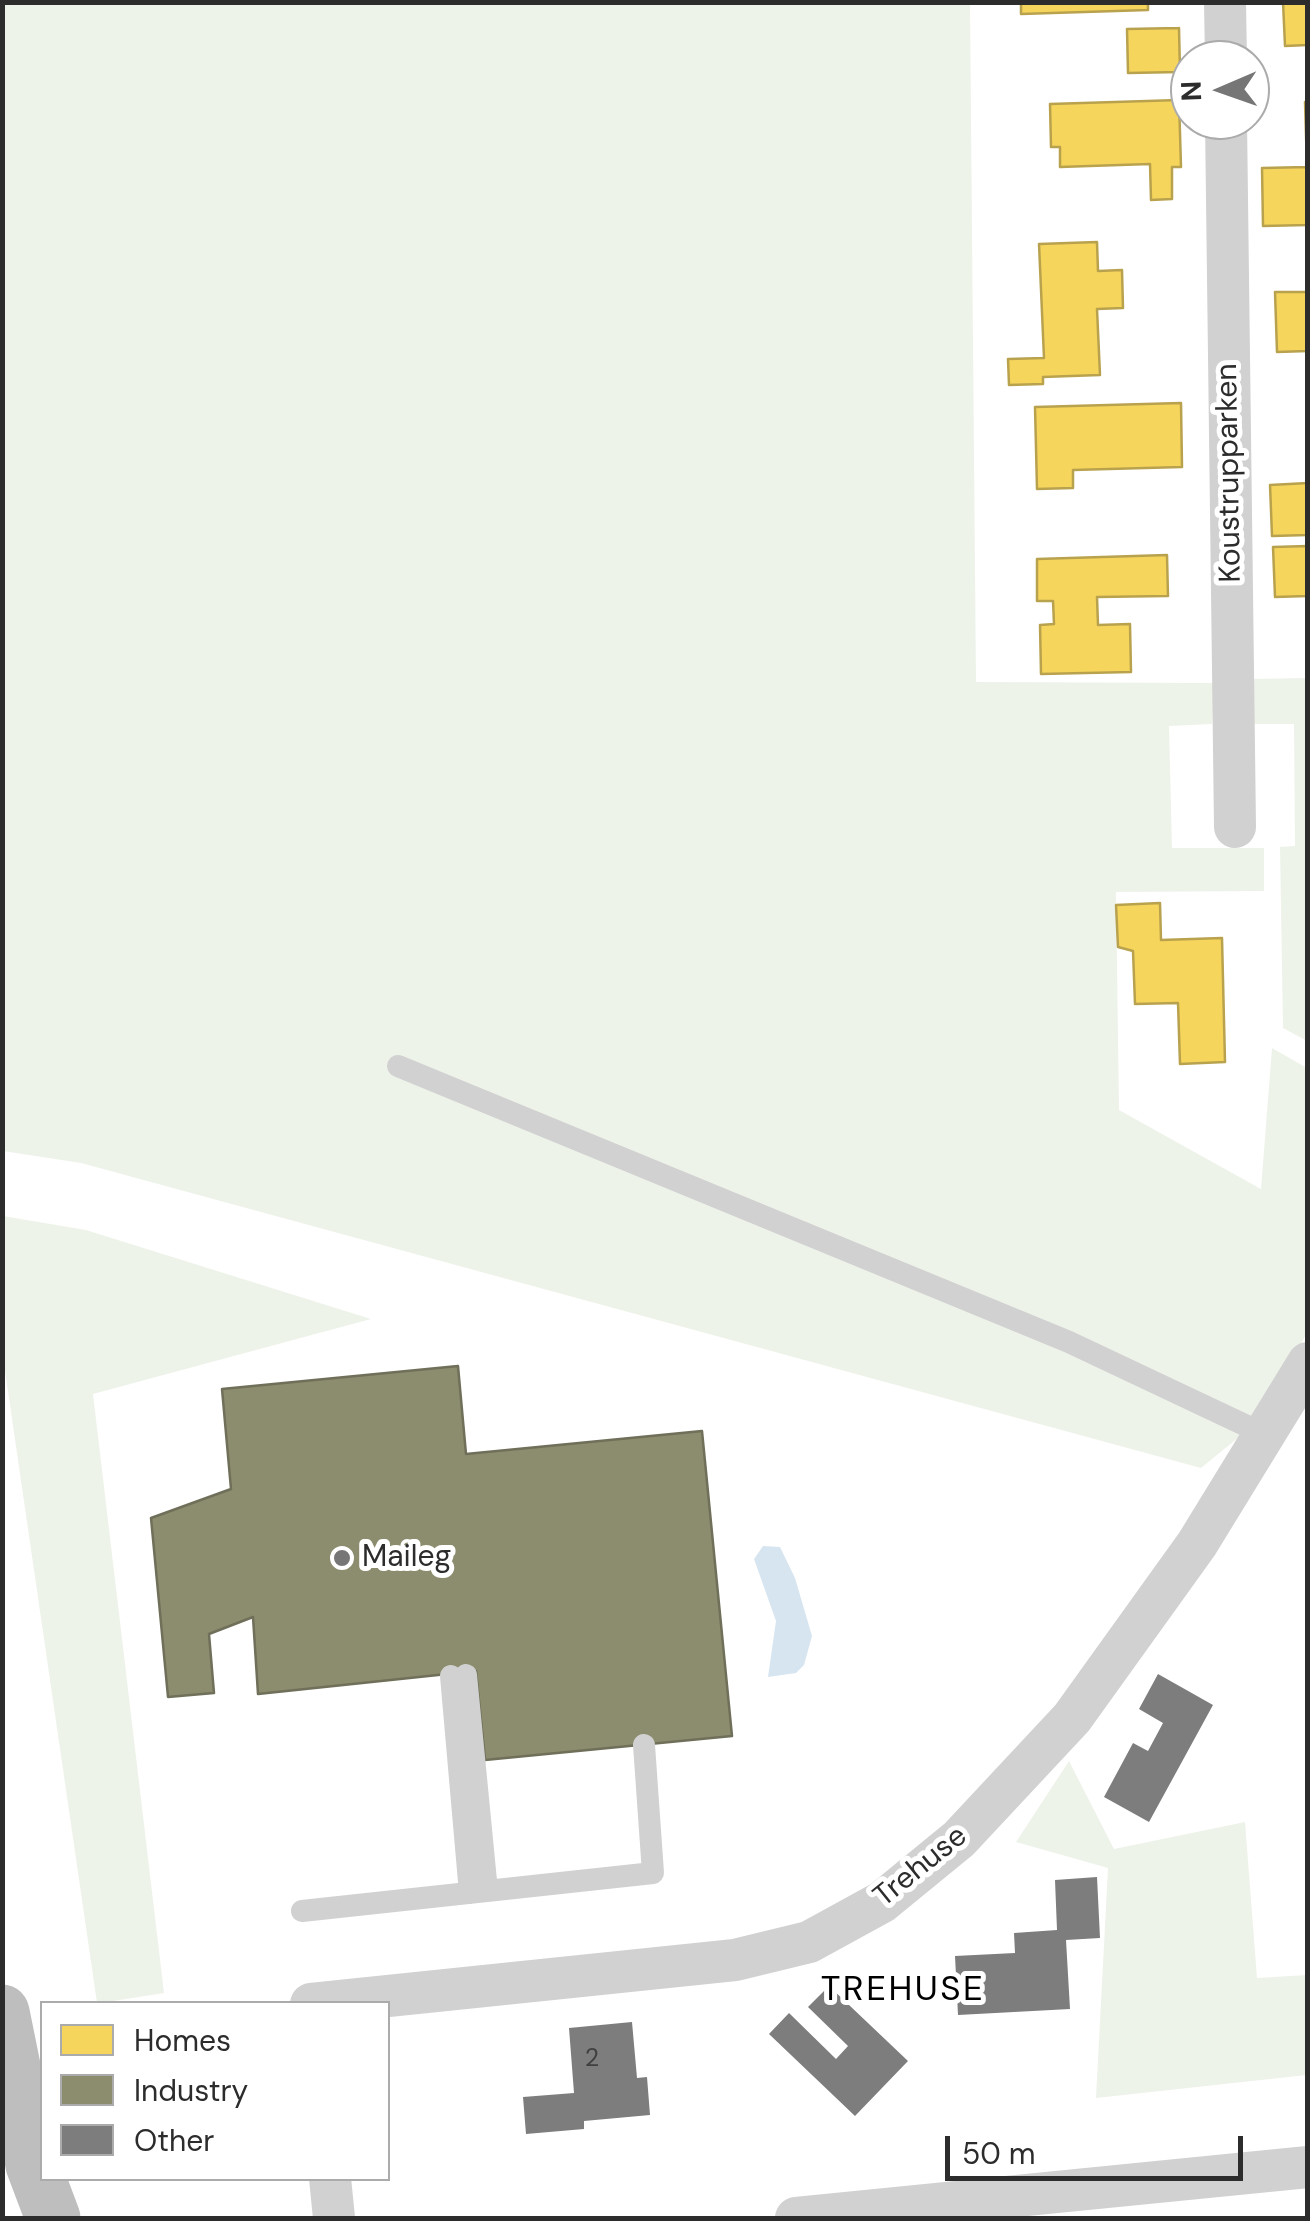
<!DOCTYPE html>
<html>
<head>
<meta charset="utf-8">
<style>
	body { margin:0 }
	#map { position:relative; width:1310px; height:2221px; overflow:hidden; background:#fff; font-family:"DM Sans",sans-serif }
	canvas { display:block }
	.frame { position:absolute; inset:0; border:5px solid #2c2c2c; pointer-events:none }
	.legend { position:absolute; left:40px; top:2001px; width:350px; height:180px; box-sizing:border-box; background:#fff; border:2px solid #ababab; margin:0; padding:12px 18px; list-style:none; font-size:30px; color:#2c2c2c }
	.legend li { display:flex; align-items:center; gap:20px; height:50px }
	.legend b { width:50px; border:2px solid #ababab }
	.north { position:absolute; left:1170px; top:40px; width:100px; height:100px; box-sizing:border-box; background:#fff; border:2px solid #ababab; border-radius:50%; rotate:268deg; font-size:28px; font-weight:700; line-height:40px; text-align:center; color:#2c2c2c }
	.north::after { content:''; display:block; margin:auto; width:35px; height:45px; background:#767676; clip-path:polygon(50% 0,100% 100%,50% 72%,0 100%) }
	.scale { position:absolute; left:945px; top:2136px; width:298px; height:45px; box-sizing:border-box; border:5px solid #2c2c2c; border-top:0; padding-left:12px; font-size:30px; line-height:35px; white-space:nowrap; color:#2c2c2c; -webkit-text-stroke:8px #fff; paint-order:stroke }
</style>
</head>
<body>
<div id="map">
<canvas width="1310" height="2221"></canvas>
<div class="frame"></div>
<ul class="legend">
<li><b style="height:28px;background:#f6d55c"></b>Homes</li>
<li><b style="height:28px;background:#8c8c6e"></b>Industry</li>
<li><b style="height:28px;background:#7d7d7d"></b>Other</li>
</ul>
<div class="north">N</div>
<div class="scale">50 m</div>
</div>
<script>
const ctx = document.querySelector('canvas').getContext('2d');
ctx.lineJoin = 'round';
function paint(path, color) {
  ctx.fillStyle = color;
  ctx.fill(path, 'evenodd');
}
function poly(rows) {
  const path = new Path2D();
  for (const r of rows) {
    path.moveTo(r[0], r[1]);
    for (let i = 2; i < r.length; i += 2) path.lineTo(r[i], r[i + 1]);
  }
  return path;
}
function strokePath(path, color, width, dash) {
  ctx.strokeStyle = color;
  ctx.lineWidth = width;
  ctx.lineCap = dash ? 'butt' : 'round';
  ctx.setLineDash(dash || []);
  ctx.stroke(path);
}
function drawText(font, color, halo, rows, align = 'center') {
  ctx.font = font + ' "DM Sans",sans-serif';
  ctx.lineWidth = 10;
  ctx.setLineDash([]);
  ctx.textBaseline = 'middle';
  ctx.strokeStyle = halo;
  ctx.fillStyle = color;
  for (const [text, x, y, turn = 0] of rows) {
    ctx.save();
    ctx.translate(x, y);
    ctx.rotate((+turn || 0) * Math.PI / 180);
    ctx.textAlign = isNaN(turn) ? turn : align;
    if (halo) ctx.strokeText(text, 0, 0);
    ctx.fillText(text, 0, 0);
    ctx.restore();
  }
}
const green = poly([
	[2,3,970,3,976,682,1215,683,1212,724,1169,726,1172,848,1264,848,1264,891,1116,892,1119,1110,1261,1189,1272,1048,1307,1068,1307,1333,1260,1420,1201,1468,81,1163,3,1151],
	[1307,678,1307,1041,1283,1028,1280,847,1295,846,1294,724,1250,724,1248,679],
	[3,1216,86,1230,371,1319,93,1394,164,1993,101,2003,97,2003,3,1357],
	[1069,1761,1114,1849,1245,1822,1257,1978,1307,1975,1307,2075,1096,2098,1108,1868,1016,1842]
]);
const water = poly([
	[763,1546,780,1547,795,1578,812,1636,804,1665,796,1673,768,1677,776,1621,754,1559]
]);
const homes = poly([
	[1021,2,1148,2,1148,10,1021,14,1021,2],
	[1283,2,1308,2,1308,45,1285,46,1283,2],
	[1179,28,1180,72,1128,73,1127,29,1179,28],
	[1179,100,1181,167,1172,167,1172,199,1151,200,1150,164,1060,167,1060,147,1051,147,1050,104,1179,100],
	[1305,102,1308,102,1308,225,1263,226,1262,168,1307,167,1305,102],
	[1097,242,1098,271,1122,270,1123,308,1097,309,1100,375,1043,377,1043,384,1009,385,1008,359,1044,358,1039,244,1097,242],
	[1275,292,1308,292,1308,351,1277,352,1275,292],
	[1181,403,1182,467,1073,470,1073,488,1037,489,1035,407,1181,403],
	[1308,483,1308,535,1272,536,1270,485,1308,483],
	[1308,546,1308,596,1275,597,1273,547,1308,546],
	[1167,555,1168,596,1097,597,1098,625,1130,624,1131,672,1041,674,1040,625,1054,624,1053,601,1037,601,1037,559,1167,555],
	[1160,903,1161,940,1222,938,1225,1062,1180,1064,1178,1003,1135,1004,1133,951,1118,947,1116,905,1160,903]
]);
const industry = poly([
	[458,1366,466,1454,702,1431,732,1736,485,1760,476,1671,258,1694,253,1617,209,1634,214,1693,168,1697,151,1518,231,1489,222,1389,458,1366]
]);
const building = poly([
	[1158,1674,1213,1705,1149,1822,1104,1797,1133,1743,1148,1751,1163,1723,1139,1709],
	[1097,1877,1100,1938,1066,1940,1070,2009,958,2015,955,1956,1015,1953,1014,1933,1057,1930,1055,1880],
	[829,1986,908,2061,855,2116,769,2034,789,2013,836,2059,848,2046,808,2007],
	[632,2022,637,2078,647,2077,650,2115,584,2121,584,2129,526,2134,523,2097,574,2093,569,2028]
]);
const service = poly([
	[398,1066,1069,1342,1266,1435],
	[466,1675,487,1891],
	[451,1676,470,1893],
	[302,1911,653,1873,644,1745]
]);
const minor = poly([
	[1225,2,1226,60],
	[1226,120,1235,827],
	[311,2004,735,1960,809,1942,882,1902,959,1839,1072,1718,1197,1544,1308,1363],
	[330,2178,334,2218],
	[796,2218,1308,2167]
]);
const motorway = poly([
	[2,2012,33,2165,53,2218]
]);
const markers = [
	[342,1558,10,"#767676"]
];
const numberNames = [
	["2",592,2059]
];
const streetNames = [
	["Koustrupparken",1230,473,-91],
	["Trehuse",921,1867,-39]
];
const poiNames = [
	["Maileg",362,1558]
];
const quarterNames = [
	["TREHUSE",903,1991]
];
paint(green, '#eef3ea');
paint(water, '#d7e5f0');
paint(homes, '#f6d55c');
strokePath(homes, '#b9a24e', 2.5);
paint(industry, '#8c8c6e');
strokePath(industry, '#6f6f5a', 2.5);
paint(building, '#7d7d7d');
strokePath(service, '#d1d1d1', 22);
strokePath(minor, '#d1d1d1', 42);
strokePath(motorway, '#bebebe', 55);
for (const [x, y, r, color] of markers) {
  const dot = new Path2D();
  dot.arc(x, y, r, 0, 2 * Math.PI);
  ctx.fillStyle = color;
  ctx.fill(dot);
  strokePath(dot, '#fff', 4);
}
drawText('25px', '#404040', null, numberNames);
drawText('30px', '#2c2c2c', '#fff', streetNames);
drawText('30px', '#2c2c2c', '#fff', poiNames, 'left');
ctx.letterSpacing = '2.5px';
drawText('35px', '#000', '#fff', quarterNames);
ctx.letterSpacing = '0px';
</script>
</body>
</html>
